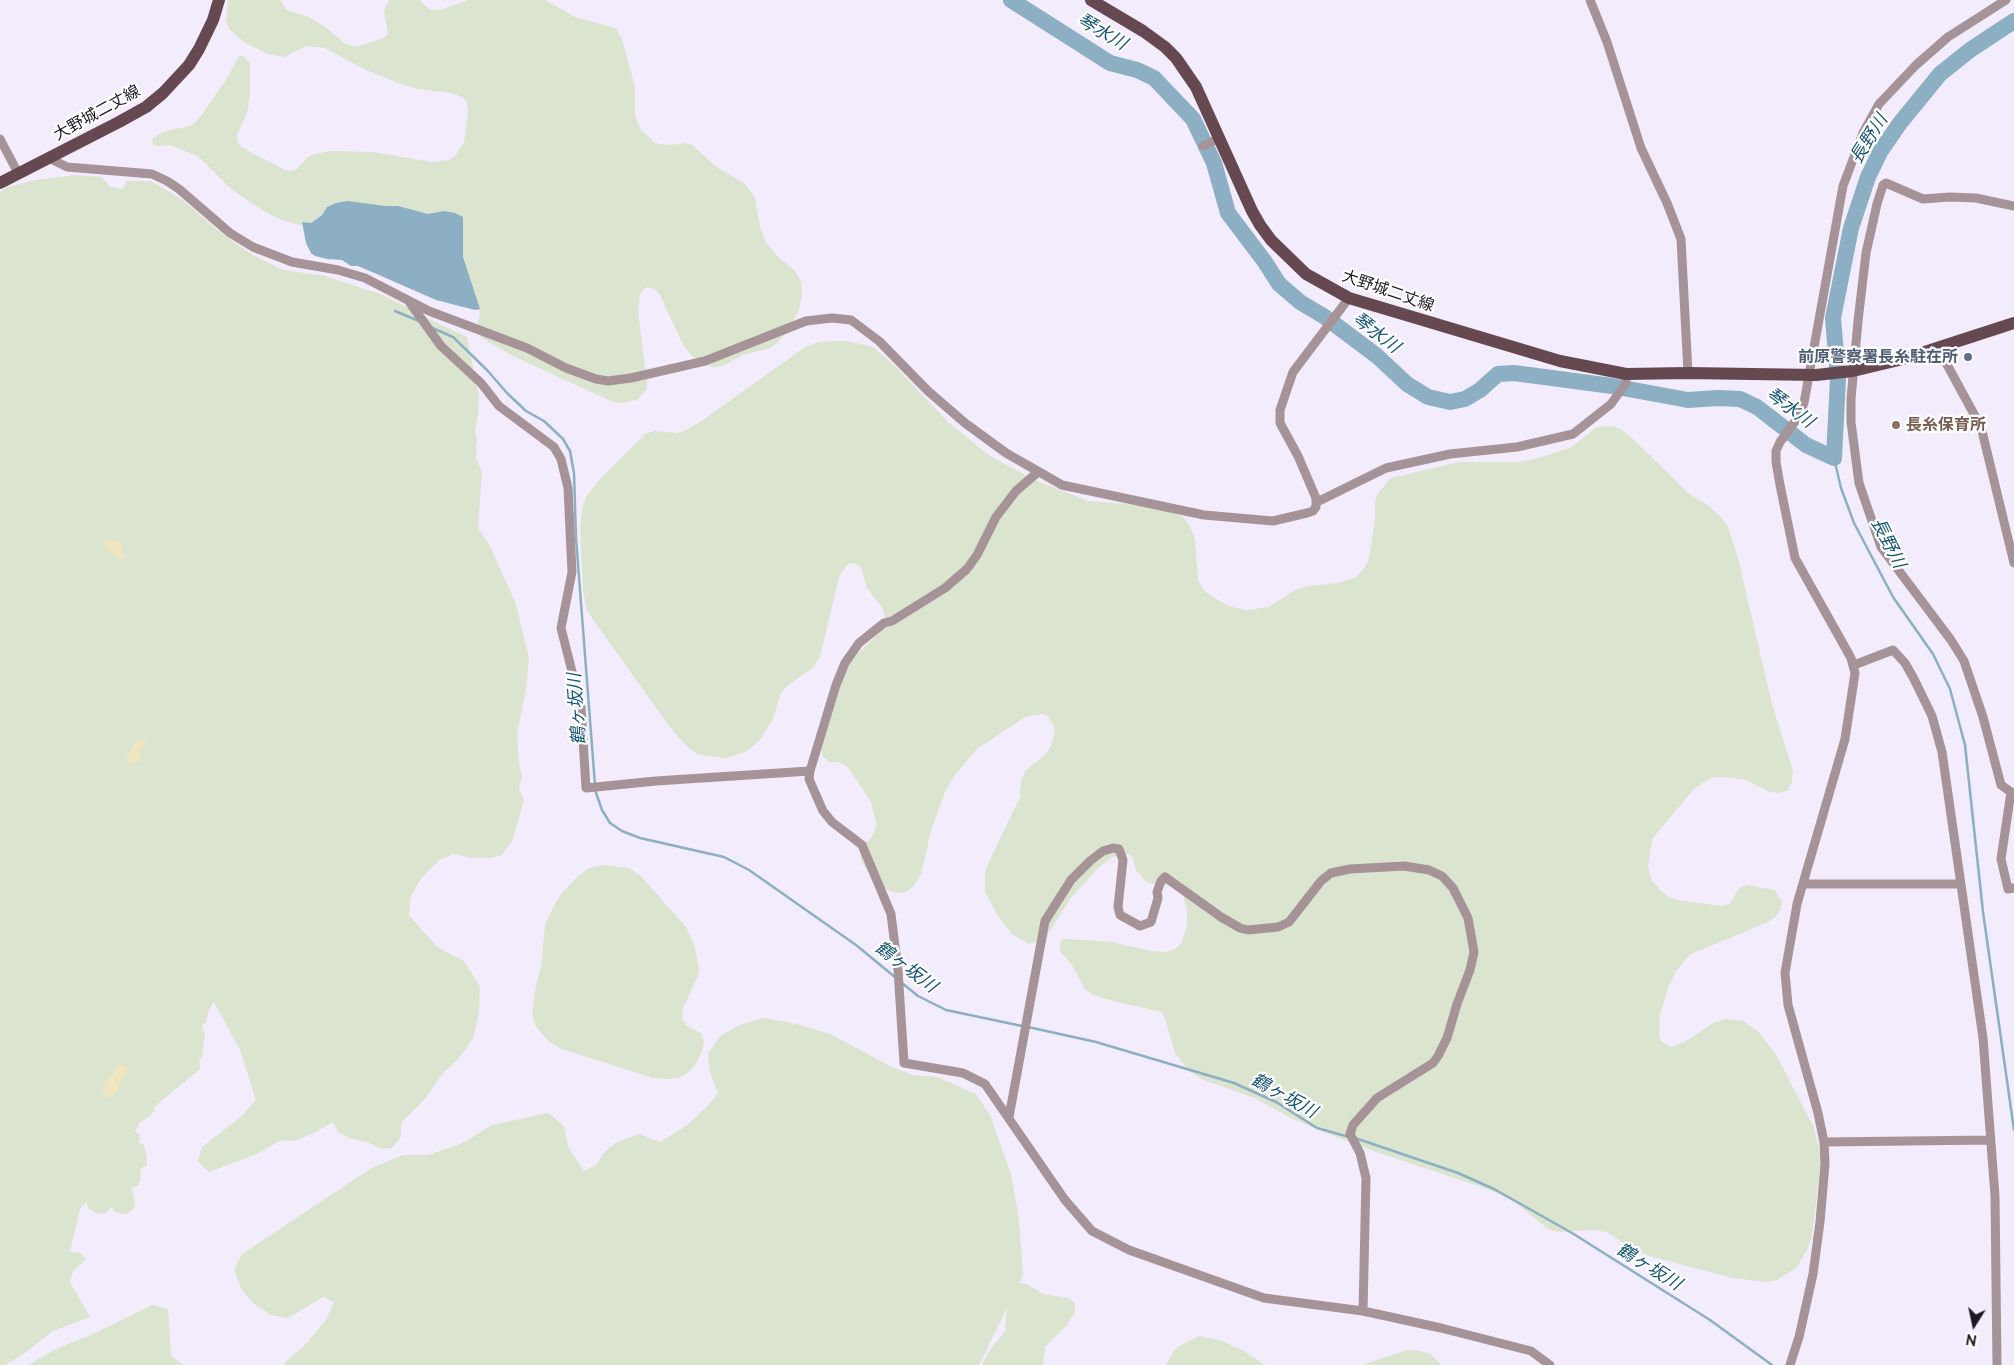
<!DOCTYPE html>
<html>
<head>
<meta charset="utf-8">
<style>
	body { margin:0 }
	#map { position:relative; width:2014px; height:1365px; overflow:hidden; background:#f2ecfc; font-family:Raleway,sans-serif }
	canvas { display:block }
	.north { position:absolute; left:1949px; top:1300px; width:50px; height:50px; -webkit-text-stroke:4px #fff; paint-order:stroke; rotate:190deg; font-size:14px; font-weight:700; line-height:20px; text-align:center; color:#1d1923 }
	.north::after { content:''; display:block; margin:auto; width:18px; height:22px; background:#1d1923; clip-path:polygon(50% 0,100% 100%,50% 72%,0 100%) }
</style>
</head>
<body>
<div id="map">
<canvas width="2014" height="1365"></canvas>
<div class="north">N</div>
</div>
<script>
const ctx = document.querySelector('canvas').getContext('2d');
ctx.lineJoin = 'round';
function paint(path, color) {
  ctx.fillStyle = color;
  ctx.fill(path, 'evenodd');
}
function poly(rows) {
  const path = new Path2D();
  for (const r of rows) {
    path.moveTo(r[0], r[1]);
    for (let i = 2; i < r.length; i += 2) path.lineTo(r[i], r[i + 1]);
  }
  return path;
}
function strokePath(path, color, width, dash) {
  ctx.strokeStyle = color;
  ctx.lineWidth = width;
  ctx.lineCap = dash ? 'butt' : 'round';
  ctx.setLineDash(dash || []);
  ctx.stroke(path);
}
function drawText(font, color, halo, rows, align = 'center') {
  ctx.font = font + ' Raleway,"Noto Sans JP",sans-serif';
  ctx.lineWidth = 4.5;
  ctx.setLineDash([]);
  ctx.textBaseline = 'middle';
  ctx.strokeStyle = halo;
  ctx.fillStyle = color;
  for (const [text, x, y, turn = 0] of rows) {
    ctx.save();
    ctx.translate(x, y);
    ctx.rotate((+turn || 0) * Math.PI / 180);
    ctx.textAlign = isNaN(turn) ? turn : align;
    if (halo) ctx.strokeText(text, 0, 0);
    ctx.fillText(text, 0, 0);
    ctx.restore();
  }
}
const green = poly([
	[228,0,280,0,287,10,309,17,328,29,345,44,355,47,384,38,388,34,384,11,389,0,419,0,429,9,433,10,440,10,468,0,545,0,577,18,616,28,622,39,635,87,635,116,641,130,653,141,659,144,672,145,683,143,692,145,718,168,744,183,752,193,755,198,760,227,766,242,777,256,795,271,801,282,802,295,799,310,787,332,777,343,770,348,742,355,723,366,713,367,706,365,692,356,683,345,660,295,655,289,646,287,640,294,638,312,647,382,646,390,637,400,621,403,611,401,513,356,484,339,480,336,477,328,480,313,474,299,328,210,306,226,287,222,265,212,231,189,198,156,169,145,156,146,153,144,152,139,157,135,166,131,191,126,198,120,226,80,239,56,243,56,250,63,250,96,247,113,237,135,237,141,241,147,285,170,291,171,297,169,309,156,329,151,373,152,432,162,449,160,455,156,464,143,468,111,467,102,463,97,451,93,418,89,400,84,364,69,325,48,307,46,284,57,268,54,244,42,230,30,226,21],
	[75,175,101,177,111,187,123,189,127,181,151,181,183,200,216,229,251,254,283,270,325,276,383,295,437,323,467,337,479,397,478,414,475,430,477,440,476,458,482,472,478,528,490,546,516,604,529,658,526,689,517,735,519,763,522,777,519,789,524,800,513,839,502,855,491,858,472,858,454,854,439,860,420,880,410,899,409,915,437,947,464,961,480,987,479,1013,473,1038,460,1057,442,1074,425,1099,401,1123,401,1137,392,1148,382,1149,367,1142,352,1139,338,1132,333,1122,314,1133,294,1141,281,1140,259,1153,209,1172,198,1161,202,1147,242,1116,256,1100,240,1050,214,1002,208,1012,206,1022,202,1026,205,1034,202,1057,199,1060,200,1069,154,1107,155,1110,149,1117,140,1122,135,1131,140,1136,138,1143,143,1144,145,1149,147,1160,146,1166,141,1168,140,1181,137,1186,131,1188,134,1196,135,1207,129,1213,122,1214,114,1211,112,1206,106,1213,97,1214,89,1209,86,1202,80,1209,70,1252,78,1252,86,1259,73,1271,70,1282,90,1317,53,1331,22,1355,5,1365,0,1365,0,192,7,187,36,180],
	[835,341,848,341,873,347,892,363,948,422,990,456,1035,480,1088,501,1128,504,1170,511,1183,517,1190,526,1195,540,1198,580,1204,591,1228,606,1246,610,1269,607,1293,591,1308,586,1337,583,1357,577,1365,567,1369,558,1375,519,1375,503,1378,493,1391,478,1459,462,1520,462,1538,458,1570,448,1597,427,1612,426,1620,429,1632,438,1688,493,1706,504,1720,516,1728,527,1738,558,1772,704,1793,771,1792,781,1788,790,1779,793,1770,792,1746,780,1726,777,1714,777,1704,782,1694,789,1652,839,1648,867,1652,881,1661,891,1669,897,1677,900,1722,906,1730,904,1739,888,1747,885,1774,890,1782,901,1781,909,1775,917,1766,923,1691,954,1676,971,1668,988,1660,1015,1659,1037,1662,1042,1672,1047,1686,1041,1715,1022,1726,1019,1743,1021,1760,1033,1778,1058,1814,1128,1821,1158,1812,1237,1807,1250,1796,1268,1777,1280,1766,1282,1733,1278,1645,1255,1626,1245,1607,1232,1593,1230,1560,1232,1553,1231,1548,1229,1521,1207,1506,1197,1482,1187,1379,1153,1324,1132,1293,1119,1254,1098,1204,1080,1191,1073,1175,1053,1164,1015,1161,1012,1105,999,1091,994,1085,989,1072,965,1060,951,1060,944,1063,939,1068,939,1112,942,1150,951,1166,952,1175,949,1181,944,1187,925,1187,909,1181,890,1174,886,1153,884,1146,882,1136,870,1132,856,1127,854,1119,855,1111,858,1098,868,1070,899,1045,939,1029,944,1013,935,996,913,985,891,985,873,987,866,1020,797,1021,780,1026,770,1044,756,1050,749,1054,736,1055,728,1048,716,1042,714,1025,717,977,749,954,776,945,792,931,831,921,874,917,881,913,887,904,893,891,892,882,886,873,878,863,865,861,859,861,853,866,842,871,838,877,825,871,802,848,767,838,762,829,762,823,757,821,747,842,677,852,659,881,631,885,625,885,618,882,607,867,588,861,567,856,564,850,563,847,565,839,577,820,657,814,667,787,686,780,695,773,719,759,741,747,751,727,758,707,756,697,754,688,747,672,730,587,611,583,590,580,526,582,510,586,497,599,480,645,434,655,431,678,433,688,429,700,422,805,347,819,342],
	[603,865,628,868,640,875,686,927,694,944,699,969,697,978,683,1008,682,1018,687,1026,701,1033,704,1042,701,1054,695,1065,689,1072,681,1077,668,1079,653,1078,562,1049,548,1041,535,1025,532,1013,536,986,541,967,545,926,553,907,562,893,576,878,589,868],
	[763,1018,797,1024,830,1034,890,1066,912,1075,937,1077,976,1094,990,1115,1011,1174,1019,1219,1023,1274,1019,1283,1027,1284,1043,1294,1068,1298,1075,1303,1075,1312,1066,1326,1045,1347,1043,1365,982,1365,990,1350,1005,1331,1007,1308,979,1365,282,1365,304,1346,326,1320,334,1302,323,1297,288,1318,271,1315,253,1303,242,1290,234,1270,242,1254,370,1169,403,1155,428,1155,463,1143,492,1125,548,1113,564,1126,568,1147,584,1171,597,1164,603,1154,615,1143,639,1134,660,1142,686,1126,706,1108,718,1093,710,1072,708,1054,720,1036,740,1025],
	[152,1305,168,1309,171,1356,184,1365,28,1365,56,1349,93,1334],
	[1200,1336,1222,1341,1244,1351,1265,1365,1166,1365,1173,1352,1179,1346],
	[1407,1350,1417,1350,1430,1354,1442,1365,1362,1365]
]);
const sand = poly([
	[107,539,122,542,122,551,124,557,120,559,108,551,103,544],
	[140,739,144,740,146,744,140,750,140,761,135,764,130,763,126,759,136,741],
	[119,1065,126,1066,127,1074,122,1079,116,1093,105,1098,102,1091,109,1077,114,1074,115,1069]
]);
const water = poly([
	[348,201,385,206,398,206,428,214,444,211,455,213,463,217,463,257,480,309,475,310,436,300,379,275,358,266,351,266,342,260,327,259,315,256,311,253,306,243,302,222,311,223,322,215,327,207,336,203]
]);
const stream = poly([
	[395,311,419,321],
	[430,327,453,337,487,370,507,393,526,411,544,421,563,439,570,451,574,473,576,538,595,785],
	[1834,458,1841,488,1854,523,1893,597,1933,654,1950,689,1965,745,1983,912,2014,1130],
	[595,790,602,810,610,823,622,831,640,838,724,857,749,870,856,945,896,978],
	[902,983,918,996,946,1010,1022,1026],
	[1028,1027,1096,1042,1234,1083,1276,1102,1317,1128,1349,1137],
	[1355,1138,1458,1173,1494,1189,1572,1233,1710,1320,1772,1365]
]);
const river = poly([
	[1011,0,1110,63,1137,70,1154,78,1193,119,1214,163,1228,213,1265,262,1279,284,1300,302,1325,317,1377,356,1407,384,1428,397,1450,402,1465,399,1480,390,1498,374,1514,373,1612,386,1688,400,1718,398,1740,399,1757,407,1806,445,1834,458],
	[1834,458,1838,378,1833,318,1851,228,1868,177,1880,152,1900,123,1940,74,1970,50,2014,21]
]);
const minor = poly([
	[1590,0,1607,42,1641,148,1667,203,1681,239,1688,373],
	[0,139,18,173],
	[1203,146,1220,138],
	[49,158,67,167,152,174,167,181,179,189,230,233,253,247,292,262,338,270,365,278,429,311,527,348,566,368,596,379,608,381,631,378,705,361,806,321,832,318,851,320,879,341,928,391,965,423,1006,453,1062,485,1204,515,1273,521,1307,513,1313,511,1316,507,1316,498,1298,456,1280,423,1280,410,1293,372,1349,298],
	[2014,206,1976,198,1950,197,1923,199,1886,183,1883,185,1877,204,1866,253,1858,321,1851,399,1851,422,1859,483,1881,547,1951,640,1964,661,1983,717,2001,785,2011,792,2001,859,2008,889,2014,888],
	[410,303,441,346,481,383,499,406,554,447,561,459,568,488,572,572,561,628,581,707,586,788,656,781,810,771],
	[1938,348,1981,427,2014,563],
	[1038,472,1016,491,996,517,977,555,967,569,945,588,892,621,884,623,859,643,845,663,836,685,810,771,809,779,823,811,832,822,862,845,891,914,898,970,904,1063,963,1073,985,1084,1065,1200,1092,1231,1129,1250,1264,1298,1363,1311,1441,1328,1531,1351,1550,1365],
	[1317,502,1386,468,1450,454,1517,447,1573,434,1611,404,1626,383,1626,374],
	[1854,665,1893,650,1905,663,1914,679,1932,716,1942,752,1983,1038,1995,1196,1997,1365],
	[1803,884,1961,884],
	[1009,1117,1045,921,1071,880,1090,861,1103,851,1113,848,1119,849,1123,860,1118,907,1120,915,1140,926,1151,922,1158,898,1157,892,1161,881,1165,877,1221,917,1240,928,1248,930,1278,927,1289,922,1321,881,1331,873,1350,869,1404,866,1429,870,1442,876,1453,888,1468,918,1474,952,1470,970,1457,1004,1447,1038,1438,1056,1433,1063,1377,1098,1353,1125,1350,1134,1360,1153,1366,1178,1363,1311],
	[1824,1142,1990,1140],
	[1790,1365,1799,1337,1813,1274,1820,1222,1825,1164,1824,1142,1818,1113,1788,1005,1785,973,1797,904,1845,739,1855,673,1851,658,1795,558,1780,485,1776,462,1776,451,1780,442,1799,416,1804,403,1843,186,1863,133,1879,104,1916,65,1948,37,2006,0]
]);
const primary = poly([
	[1091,0,1143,31,1165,47,1176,58,1196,87,1252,211,1260,225,1271,240,1306,274,1349,298,1560,361,1626,374,1688,373,1816,375,1853,371,1903,359,2014,323],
	[0,183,119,122,146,107,163,93,189,65,199,49,213,20,219,0]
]);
const markers = [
	[1968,357,5,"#5c6f8a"],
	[1896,425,5,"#8d6e63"]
];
const streetNames = [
	["大野城二丈線",97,113,-29],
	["大野城二丈線",1388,291,19]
];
const serviceNames = [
	["前原警察署長糸駐在所",1958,357]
];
const educationNames = [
	["長糸保育所",1906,425]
];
const waterNames = [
	["琴水川",1102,32,30],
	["長野川",1869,139,-58],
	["琴水川",1376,333,37],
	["琴水川",1790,408,36],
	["長野川",1888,543,63],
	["鶴ヶ坂川",577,709,-94],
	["鶴ヶ坂川",906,967,37],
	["鶴ヶ坂川",1284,1096,29],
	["鶴ヶ坂川",1649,1267,32]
];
paint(green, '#dbe4ce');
paint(sand, '#efe6c0');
paint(water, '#8cafc4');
strokePath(stream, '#8cafc4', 2.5);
strokePath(river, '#8cafc4', 16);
strokePath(minor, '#a59397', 9);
strokePath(primary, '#664950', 12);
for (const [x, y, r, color] of markers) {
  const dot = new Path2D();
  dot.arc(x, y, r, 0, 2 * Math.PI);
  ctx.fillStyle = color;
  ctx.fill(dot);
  strokePath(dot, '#fff', 2);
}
drawText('16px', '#1d1923', '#fff', streetNames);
drawText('bold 16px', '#4e5e75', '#fff', serviceNames, 'right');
drawText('bold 16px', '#785e54', '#fff', educationNames, 'left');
drawText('italic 18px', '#195774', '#fff', waterNames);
</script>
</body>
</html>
